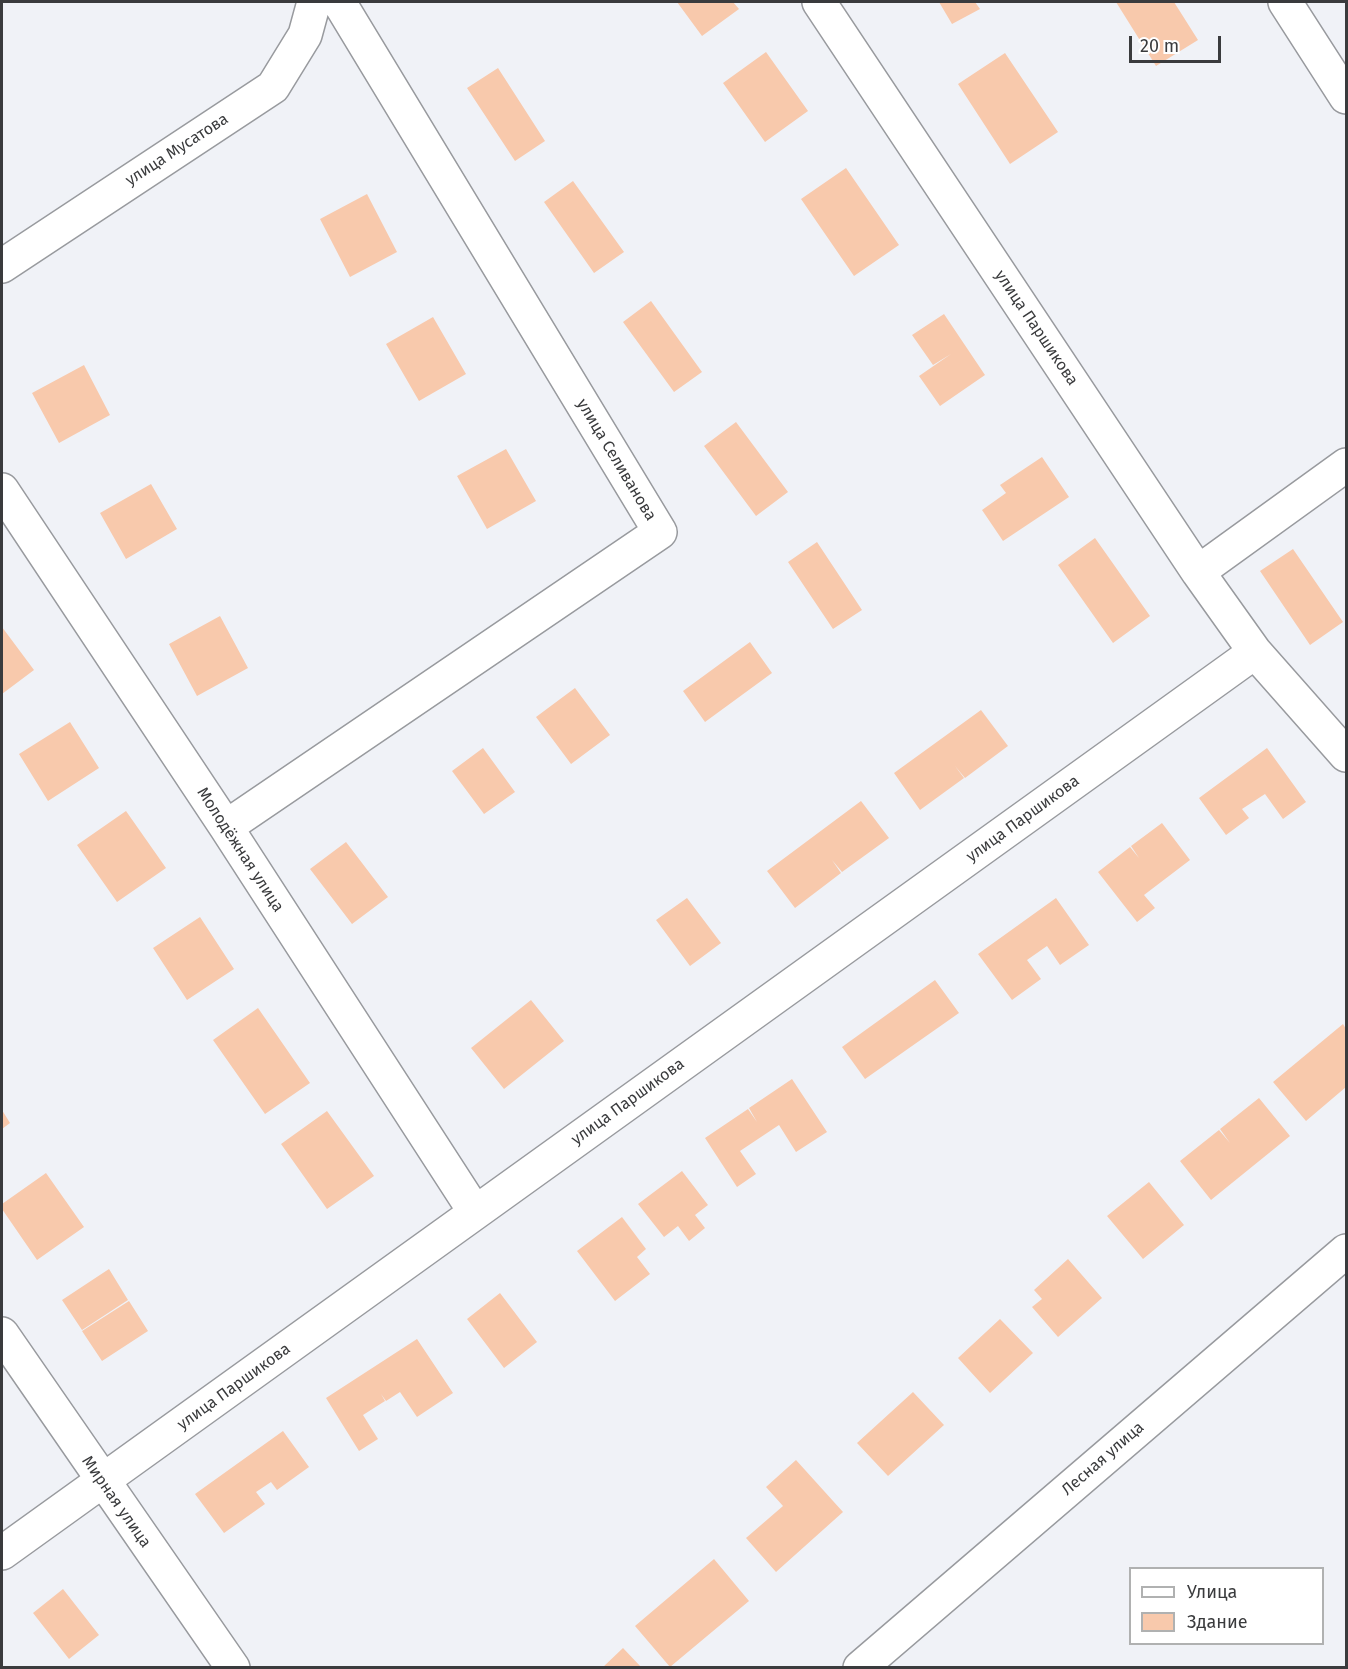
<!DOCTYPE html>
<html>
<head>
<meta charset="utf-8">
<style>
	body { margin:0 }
	#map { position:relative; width:1348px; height:1669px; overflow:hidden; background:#f0f2f7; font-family:"Fira Sans",sans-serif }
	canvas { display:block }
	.frame { position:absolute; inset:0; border:3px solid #3a3b3d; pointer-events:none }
	.legend { position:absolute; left:1129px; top:1567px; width:195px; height:78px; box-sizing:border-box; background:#fff; border:2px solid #b0b1b1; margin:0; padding:8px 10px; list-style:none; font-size:18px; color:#3a3b3d }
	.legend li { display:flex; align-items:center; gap:12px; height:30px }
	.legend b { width:30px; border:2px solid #b0b1b1 }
	.scale { position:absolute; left:1129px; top:36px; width:92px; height:27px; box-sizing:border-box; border:3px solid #3a3b3d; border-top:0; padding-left:8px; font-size:18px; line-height:21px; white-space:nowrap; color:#3a3b3d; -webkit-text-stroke:4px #fff; paint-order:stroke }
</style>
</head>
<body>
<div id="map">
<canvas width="1348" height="1669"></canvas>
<div class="frame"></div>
<ul class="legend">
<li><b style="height:8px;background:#fff"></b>Улица</li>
<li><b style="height:16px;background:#f8c9ac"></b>Здание</li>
</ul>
<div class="scale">20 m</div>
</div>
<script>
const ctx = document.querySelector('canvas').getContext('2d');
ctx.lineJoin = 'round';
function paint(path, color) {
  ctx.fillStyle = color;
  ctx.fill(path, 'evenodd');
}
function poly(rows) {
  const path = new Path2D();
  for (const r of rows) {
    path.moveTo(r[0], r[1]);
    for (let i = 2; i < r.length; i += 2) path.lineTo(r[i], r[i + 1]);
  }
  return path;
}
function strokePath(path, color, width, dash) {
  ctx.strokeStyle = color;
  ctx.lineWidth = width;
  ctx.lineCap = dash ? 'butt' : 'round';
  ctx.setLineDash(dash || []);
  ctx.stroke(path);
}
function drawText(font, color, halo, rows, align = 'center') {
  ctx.font = font + ' "Fira Sans",sans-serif';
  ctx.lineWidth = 5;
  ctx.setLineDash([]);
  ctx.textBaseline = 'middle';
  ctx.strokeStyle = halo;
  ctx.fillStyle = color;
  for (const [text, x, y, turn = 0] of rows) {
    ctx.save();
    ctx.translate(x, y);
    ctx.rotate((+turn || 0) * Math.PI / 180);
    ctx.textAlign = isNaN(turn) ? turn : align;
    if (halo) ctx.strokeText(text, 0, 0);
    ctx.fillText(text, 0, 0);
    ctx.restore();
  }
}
const building = poly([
	[677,2,733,2,739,9,702,36],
	[939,2,975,2,980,9,952,24],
	[1116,2,1174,2,1198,40,1156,66],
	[766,52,808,111,765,142,723,83],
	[1005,53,1058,132,1010,164,958,84],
	[498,68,545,141,515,161,467,88],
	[846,168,899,245,854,276,801,199],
	[573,181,624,252,594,273,544,202],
	[367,194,397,252,350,277,320,219],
	[651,301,702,372,674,392,623,322],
	[944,314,985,375,940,406,919,376,951,354,933,365,912,335],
	[433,317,466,374,419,401,386,344],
	[84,365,110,415,59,443,32,393],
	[736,422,788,492,756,516,704,446],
	[506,449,536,501,487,529,457,476],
	[1042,457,1069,497,1003,541,982,510,1006,493,1000,485],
	[151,484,177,529,126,559,100,513],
	[1095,538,1150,616,1113,643,1058,565],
	[817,542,862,610,833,629,788,562],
	[1293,549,1343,622,1310,645,1260,571],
	[220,616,248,668,197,696,169,644],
	[2,627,34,670,2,694],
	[750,642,772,673,705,722,683,691],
	[575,688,610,735,571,764,536,717],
	[981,710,1008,746,965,778,955,766,964,778,920,810,894,773],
	[70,722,99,768,48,801,19,754],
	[483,748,515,792,484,814,452,771],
	[1267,748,1306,802,1283,819,1265,794,1242,809,1249,818,1226,835,1199,798],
	[861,801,889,838,842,872,832,860,841,873,795,908,767,871],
	[126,811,166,868,117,902,77,845],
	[1162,823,1190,860,1144,895,1155,908,1137,922,1098,872,1130,847,1139,858,1131,846],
	[346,842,388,897,352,924,310,869],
	[687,898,721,943,690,966,656,920],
	[1056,898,1089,945,1060,965,1047,946,1027,960,1041,979,1012,1000,978,954],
	[200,917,234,969,187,1000,153,948],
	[935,980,959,1013,865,1079,842,1047],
	[531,1000,564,1041,504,1089,471,1048],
	[258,1008,310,1083,265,1114,213,1040],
	[1343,1024,1346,1029,1346,1087,1306,1121,1273,1082],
	[792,1079,827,1132,796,1152,779,1125,740,1151,756,1174,737,1187,705,1138,748,1109,757,1122,749,1108],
	[1259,1098,1290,1136,1211,1200,1180,1161,1219,1130,1230,1143,1220,1129],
	[2,1110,10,1123,2,1129],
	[327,1111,374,1176,327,1209,281,1144],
	[682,1171,708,1205,695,1215,705,1228,689,1241,678,1226,664,1237,638,1204],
	[46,1173,84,1227,37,1260,2,1209,2,1204],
	[1149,1182,1184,1225,1143,1259,1107,1216],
	[622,1217,646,1249,637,1257,650,1274,615,1301,577,1251],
	[1068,1259,1102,1298,1058,1337,1032,1307,1042,1299,1034,1290],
	[109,1269,128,1300,82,1330,62,1300],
	[500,1293,537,1342,504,1368,467,1319],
	[129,1301,148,1331,102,1361,82,1331],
	[1000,1319,1033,1353,990,1393,958,1358],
	[417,1339,453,1393,417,1417,400,1392,386,1401,381,1394,385,1401,363,1415,378,1439,359,1451,326,1398],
	[913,1392,944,1425,888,1476,857,1443],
	[283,1431,309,1467,277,1490,271,1482,256,1492,265,1504,224,1533,195,1494],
	[796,1460,843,1512,776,1572,746,1538,783,1506,766,1487],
	[714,1559,749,1601,670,1667,635,1626],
	[63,1589,99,1635,69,1659,33,1613],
	[623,1648,642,1668,602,1668]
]);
const street = poly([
	[819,2,1198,572,1255,652,1346,755],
	[1285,2,1346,97],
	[2,266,273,87,305,35,314,2],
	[2,490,226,827,475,1212],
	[1198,572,1346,465],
	[226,827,660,532,339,2],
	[2,1334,233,1668],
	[2,1553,1255,652],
	[860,1668,1346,1251]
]);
const streetNames = [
	["улица Мусатова",177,150,-33],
	["улица Паршикова",1036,328,56],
	["улица Селиванова",616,460,59],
	["улица Паршикова",1023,819,-36],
	["Молодёжная улица",240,850,57],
	["улица Паршикова",628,1102,-36],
	["улица Паршикова",234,1387,-36],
	["Лесная улица",1103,1459,-41],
	["Мирная улица",116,1502,55]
];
paint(building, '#f8c9ac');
strokePath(street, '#989a9e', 36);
strokePath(street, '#fff', 33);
drawText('16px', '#3a3b3d', '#fff', streetNames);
</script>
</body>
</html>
